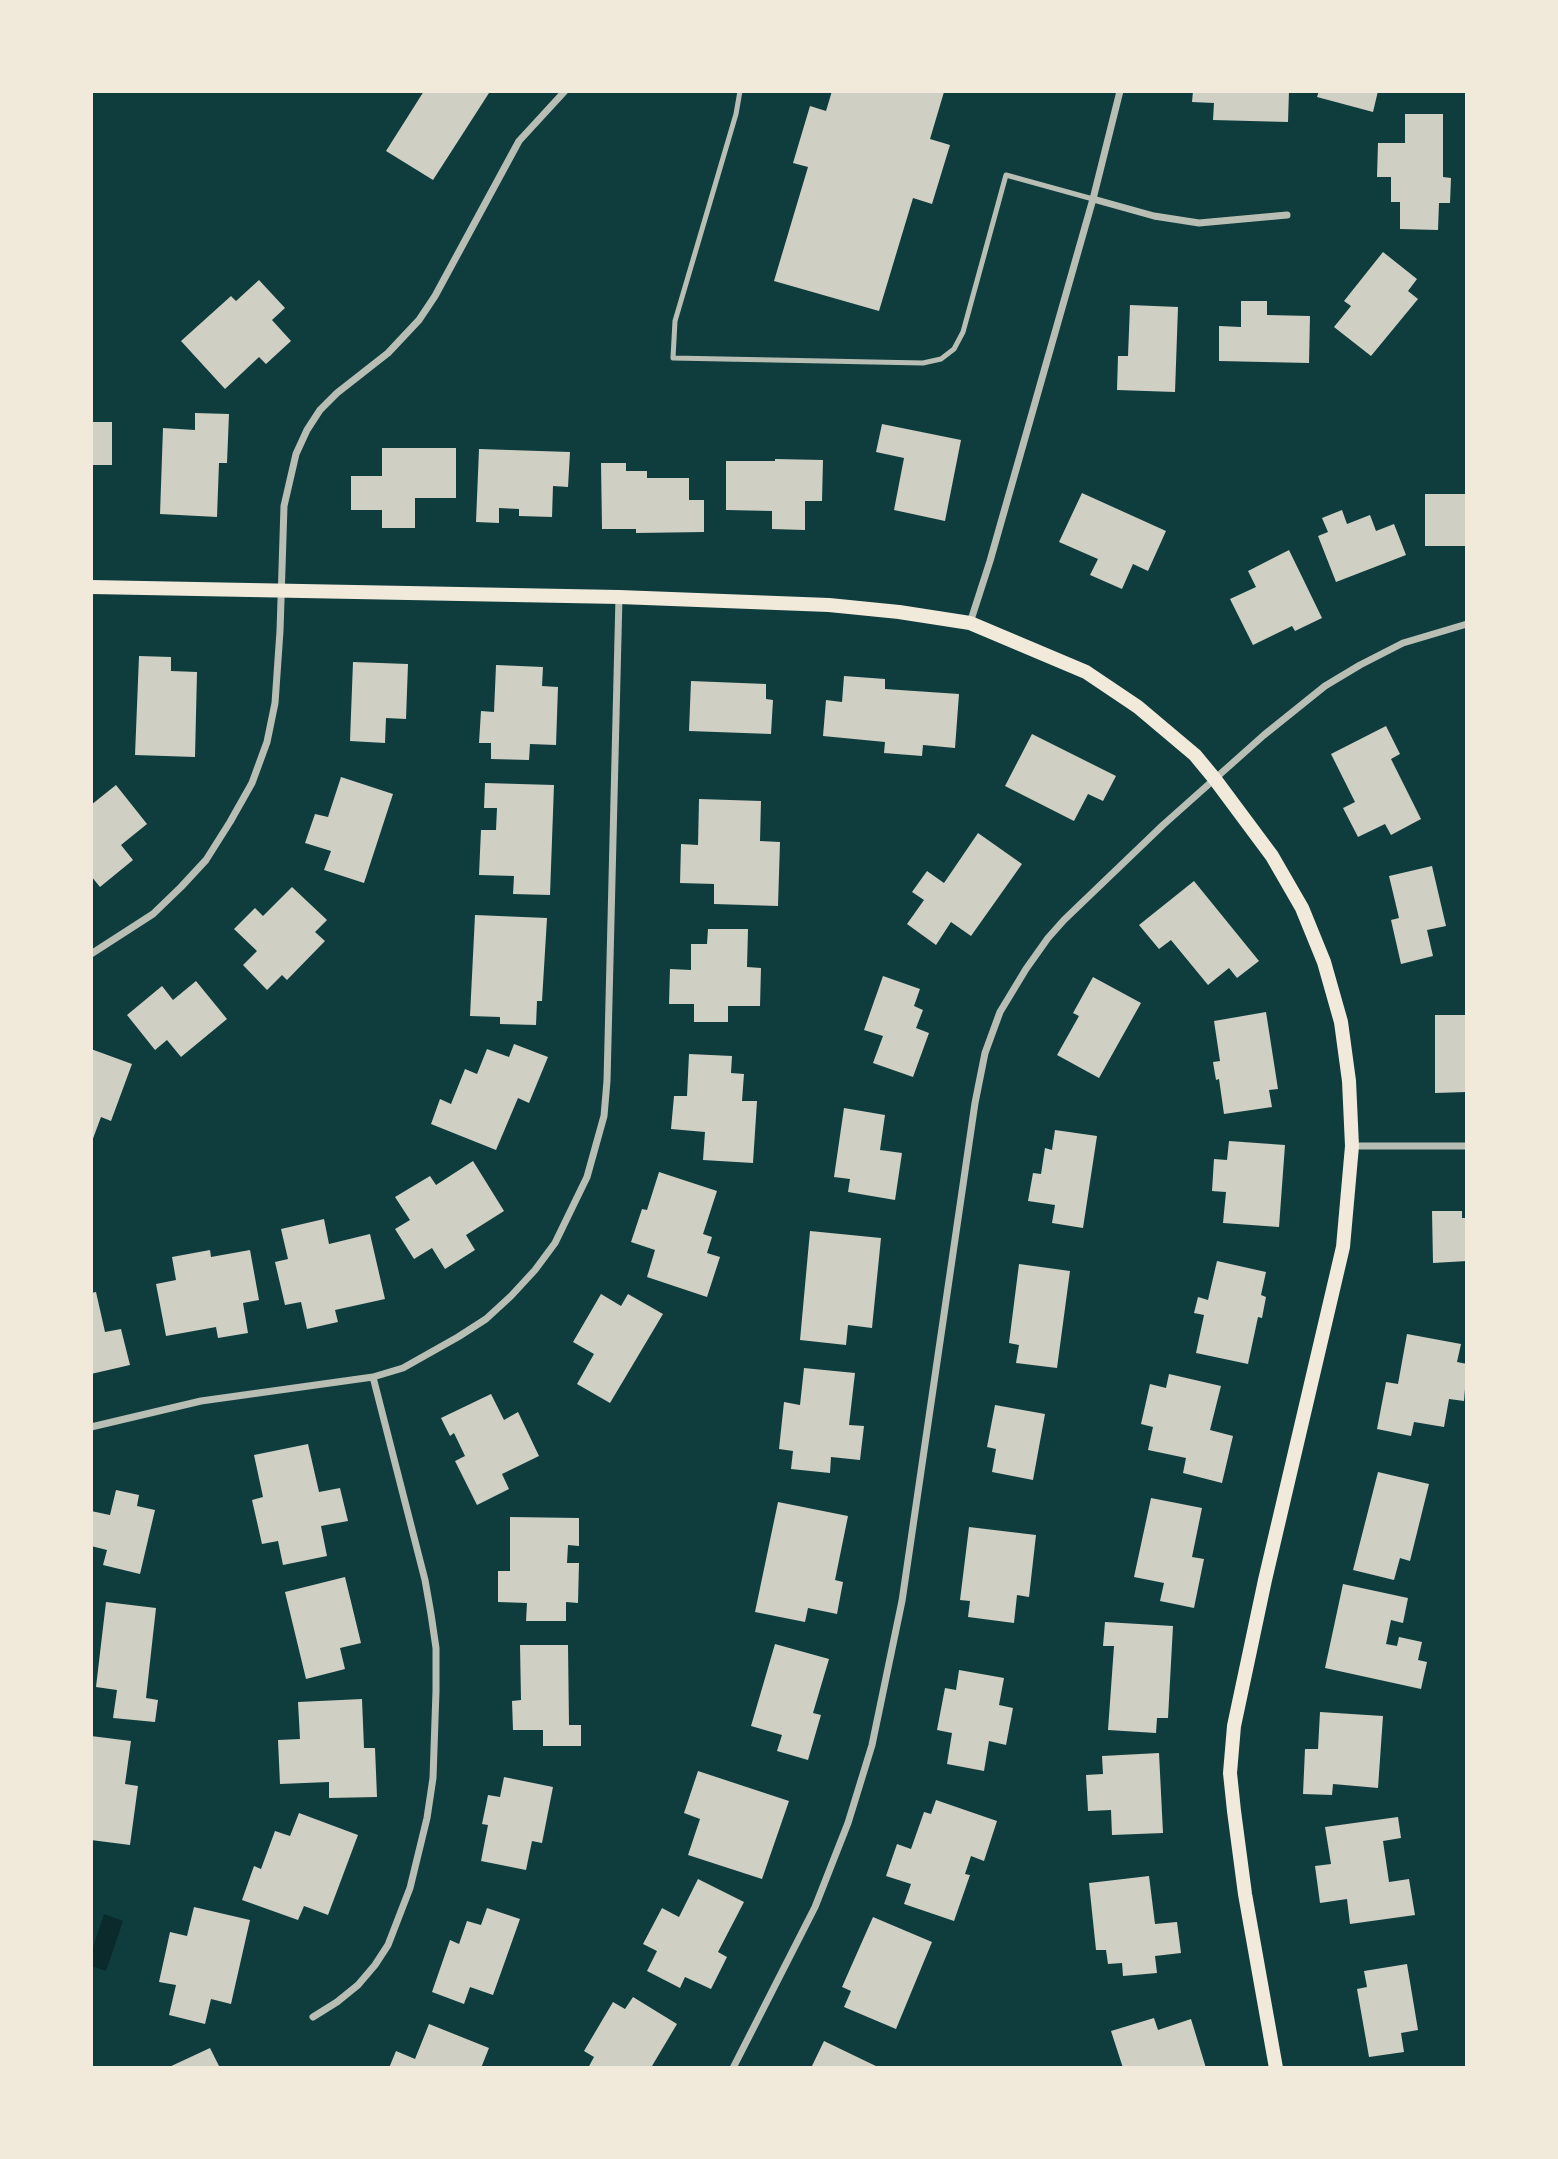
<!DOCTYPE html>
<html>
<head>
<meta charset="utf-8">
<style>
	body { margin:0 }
	#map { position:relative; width:1558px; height:2159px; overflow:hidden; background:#0f3d3e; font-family:Ubuntu,sans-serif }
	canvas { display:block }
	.frame { position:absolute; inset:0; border:93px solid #f1e9da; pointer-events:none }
</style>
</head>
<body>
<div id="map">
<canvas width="1558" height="2159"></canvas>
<div class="frame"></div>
</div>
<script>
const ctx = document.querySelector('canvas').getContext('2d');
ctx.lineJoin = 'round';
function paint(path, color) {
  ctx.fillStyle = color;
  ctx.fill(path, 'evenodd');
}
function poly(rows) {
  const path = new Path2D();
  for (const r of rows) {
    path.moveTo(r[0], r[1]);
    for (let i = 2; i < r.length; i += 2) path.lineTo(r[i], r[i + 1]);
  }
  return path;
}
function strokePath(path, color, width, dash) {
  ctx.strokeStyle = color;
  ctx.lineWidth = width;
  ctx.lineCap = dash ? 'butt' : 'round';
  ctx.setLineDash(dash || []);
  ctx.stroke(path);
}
const water = poly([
	[104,1914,123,1921,106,1971,91,1966,91,1953]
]);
const building = poly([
	[424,91,489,93,433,180,386,151],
	[832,91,944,92,930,139,950,145,932,204,913,198,879,311,774,281,808,167,793,163,810,106,826,111],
	[1193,91,1289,91,1288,122,1213,120,1214,103,1192,102],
	[1319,91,1378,91,1373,112,1317,97],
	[1405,114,1443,114,1443,177,1451,178,1450,203,1439,203,1438,230,1400,229,1400,202,1391,202,1391,177,1377,177,1378,143,1405,143],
	[1383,252,1417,279,1408,291,1418,299,1371,356,1334,327,1351,306,1344,301],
	[259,280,285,308,272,320,291,341,266,364,259,357,225,389,181,341,231,296,236,301],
	[1241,301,1267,301,1267,315,1310,316,1309,363,1219,361,1219,326,1241,327],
	[1130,305,1178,307,1175,392,1117,390,1118,356,1128,356],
	[195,413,229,414,227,463,219,463,217,517,160,514,163,428,195,430],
	[91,422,112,422,112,465,91,465],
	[882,424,961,440,945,521,894,510,904,458,876,452],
	[382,448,456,448,456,498,415,498,415,528,382,528,382,510,351,510,351,476,382,476],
	[479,449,570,452,568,487,553,486,552,517,519,516,519,509,499,508,499,523,476,522],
	[775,459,823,460,822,501,805,501,805,530,772,529,772,511,726,510,726,461,775,461],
	[601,463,626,463,626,471,647,471,647,478,689,478,689,500,704,500,704,532,636,533,636,529,602,529],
	[1082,493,1166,531,1148,571,1133,564,1122,589,1090,575,1098,559,1059,542],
	[1425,494,1467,494,1467,546,1425,546],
	[1342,510,1347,524,1370,515,1376,531,1394,524,1406,555,1336,582,1318,536,1328,532,1322,518],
	[1289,550,1322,618,1295,631,1292,626,1253,645,1230,599,1256,587,1248,571],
	[139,656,171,657,171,671,197,672,195,757,135,755],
	[353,662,408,664,406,719,386,718,385,743,350,741],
	[496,665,543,667,542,686,558,687,556,745,530,744,529,760,491,759,491,743,479,743,481,711,494,712],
	[844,676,885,679,885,689,959,694,955,748,923,745,922,756,884,753,885,742,823,736,826,700,842,702],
	[691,681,766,684,766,699,773,700,771,734,689,731],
	[1386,726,1400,754,1391,759,1421,819,1391,835,1385,824,1358,837,1343,808,1355,802,1331,754],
	[1032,734,1116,776,1103,801,1088,794,1074,821,1005,786],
	[341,777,393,794,364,883,324,870,331,851,305,843,315,814,328,817],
	[485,783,554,785,550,895,513,894,514,876,479,875,481,830,496,830,497,808,484,808],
	[116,785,147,824,121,845,133,860,100,887,91,876,91,805],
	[699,799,761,801,760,841,780,842,778,906,714,904,714,884,680,883,681,844,698,845],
	[978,833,1022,864,971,936,951,922,936,945,907,924,924,900,912,892,927,871,944,883],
	[1432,866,1446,926,1427,930,1433,956,1401,964,1391,920,1399,918,1389,876],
	[1194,881,1259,961,1237,978,1229,968,1208,985,1171,940,1159,949,1139,925],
	[292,887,327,920,315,932,325,941,287,980,282,975,267,990,243,965,257,951,234,929,255,908,263,916],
	[475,915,547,918,542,1001,537,1001,536,1025,500,1024,500,1017,470,1016],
	[708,929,748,929,747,967,761,968,760,1006,728,1006,728,1022,694,1022,694,1004,669,1004,670,969,691,970,691,944,707,944],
	[883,976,920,989,914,1006,923,1010,916,1028,929,1033,913,1077,873,1063,883,1036,864,1030],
	[1093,977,1141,1003,1099,1078,1057,1055,1079,1016,1073,1013],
	[196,981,227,1019,181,1057,167,1040,155,1050,127,1015,162,986,173,1000],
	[1266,1012,1278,1089,1269,1090,1272,1107,1224,1114,1219,1079,1216,1080,1213,1062,1220,1061,1214,1021],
	[1435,1015,1467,1015,1467,1092,1435,1093],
	[514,1044,548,1057,529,1103,518,1098,496,1150,431,1124,440,1099,451,1104,465,1069,477,1074,487,1049,509,1057],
	[91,1049,132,1064,111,1121,101,1117,91,1144],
	[689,1054,732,1056,731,1073,744,1074,742,1101,757,1101,753,1163,703,1160,705,1132,671,1129,674,1096,687,1096],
	[844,1108,885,1115,880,1150,902,1153,895,1200,848,1192,850,1179,834,1177],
	[1055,1130,1097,1136,1083,1228,1052,1223,1055,1205,1028,1201,1033,1173,1041,1174,1045,1148,1052,1150],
	[1229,1141,1285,1145,1279,1227,1223,1223,1226,1192,1212,1191,1214,1159,1227,1160],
	[473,1161,504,1211,466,1235,475,1250,445,1269,432,1248,414,1259,395,1229,410,1220,395,1197,430,1176,436,1185],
	[659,1172,717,1191,703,1234,712,1237,707,1253,720,1257,707,1297,647,1277,655,1250,631,1242,642,1209,647,1210],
	[1432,1211,1462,1211,1462,1218,1467,1218,1467,1261,1433,1263],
	[324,1219,329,1244,370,1234,385,1299,335,1310,338,1322,307,1329,301,1302,285,1305,275,1262,288,1259,281,1229],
	[810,1231,881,1238,872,1328,848,1325,846,1345,800,1340],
	[210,1250,211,1257,250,1250,259,1300,243,1303,248,1333,218,1338,216,1327,166,1336,156,1284,176,1280,172,1257],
	[1217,1261,1266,1272,1261,1295,1266,1297,1262,1318,1258,1317,1248,1364,1196,1353,1204,1315,1194,1313,1198,1297,1208,1300],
	[1019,1264,1070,1271,1057,1368,1016,1363,1019,1345,1009,1343],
	[96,1292,105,1332,121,1329,130,1365,91,1374,91,1293],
	[601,1294,621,1306,628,1294,663,1314,610,1403,577,1384,594,1354,573,1342],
	[1407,1334,1461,1344,1457,1362,1467,1364,1464,1401,1449,1399,1444,1427,1414,1422,1411,1436,1377,1429,1386,1382,1398,1384],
	[804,1368,855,1373,849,1425,864,1426,860,1460,831,1457,830,1473,791,1469,793,1451,779,1449,784,1402,800,1405],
	[1169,1374,1221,1386,1210,1430,1233,1436,1222,1483,1183,1473,1186,1458,1148,1450,1153,1427,1141,1424,1150,1384,1166,1388],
	[491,1394,504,1420,518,1412,539,1456,502,1474,509,1489,477,1505,455,1461,465,1456,454,1433,450,1436,441,1418],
	[995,1405,1045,1414,1033,1480,992,1472,996,1449,987,1447],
	[308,1444,319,1492,340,1488,348,1521,321,1526,327,1556,283,1565,278,1541,262,1544,252,1500,263,1497,254,1455],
	[1378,1472,1429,1484,1410,1561,1400,1558,1394,1580,1353,1570],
	[116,1490,139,1495,137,1506,155,1510,140,1574,103,1565,107,1550,91,1546,91,1511,110,1515],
	[1151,1498,1202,1508,1192,1557,1204,1559,1194,1608,1160,1601,1164,1583,1134,1577],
	[778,1502,848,1516,835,1580,843,1582,837,1614,808,1608,805,1622,755,1612],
	[510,1517,579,1518,579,1546,568,1545,567,1563,579,1563,578,1603,566,1602,566,1621,526,1621,527,1603,498,1602,498,1571,510,1571],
	[969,1527,1036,1535,1029,1597,1017,1595,1014,1623,968,1617,970,1601,960,1600],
	[345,1577,361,1643,340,1648,345,1669,306,1679,285,1592],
	[1343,1584,1408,1598,1403,1623,1391,1620,1386,1644,1397,1646,1399,1637,1422,1642,1418,1660,1427,1662,1421,1689,1325,1668],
	[106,1602,156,1608,146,1698,158,1700,155,1722,113,1718,117,1690,96,1687],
	[1105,1622,1173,1626,1168,1718,1157,1718,1156,1733,1108,1730,1114,1646,1103,1646],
	[775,1644,829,1659,813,1713,821,1715,808,1760,777,1751,782,1735,751,1726],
	[520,1645,568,1645,569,1725,581,1725,581,1746,543,1746,543,1730,513,1730,512,1701,521,1700],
	[959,1670,1004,1678,999,1705,1013,1708,1006,1745,989,1741,984,1771,947,1764,952,1733,937,1730,945,1688,956,1690],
	[362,1699,364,1748,375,1748,377,1797,329,1798,329,1782,280,1784,278,1740,300,1739,298,1702],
	[1320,1712,1383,1716,1378,1788,1333,1784,1332,1795,1303,1794,1305,1749,1318,1749],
	[91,1736,131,1741,125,1784,138,1786,130,1845,91,1840],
	[1159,1753,1163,1833,1112,1835,1111,1810,1088,1811,1086,1775,1103,1774,1102,1756],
	[698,1771,789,1801,762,1879,688,1855,700,1819,684,1813],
	[504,1777,553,1787,542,1843,532,1841,526,1870,481,1861,488,1825,482,1824,488,1795,500,1797],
	[936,1800,997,1821,984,1861,971,1856,965,1874,970,1875,954,1921,904,1904,911,1884,886,1876,897,1844,911,1849,924,1812,931,1814],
	[299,1813,358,1835,328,1915,304,1906,298,1920,242,1900,254,1866,261,1869,275,1831,290,1836],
	[1398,1817,1401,1838,1383,1841,1389,1882,1409,1879,1415,1915,1350,1924,1347,1899,1320,1903,1315,1866,1331,1864,1325,1827],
	[1149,1876,1155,1924,1177,1922,1181,1953,1155,1956,1157,1973,1123,1976,1122,1963,1108,1964,1106,1950,1096,1950,1089,1883],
	[698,1879,744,1902,718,1952,727,1957,711,1989,685,1977,680,1988,647,1971,657,1951,643,1944,662,1908,679,1917],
	[194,1907,250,1920,231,2004,211,1999,205,2024,169,2015,176,1985,159,1982,170,1932,187,1936],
	[487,1908,520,1919,493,1995,470,1987,464,2004,432,1992,450,1940,459,1944,467,1921,481,1925],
	[873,1917,932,1942,896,2029,844,2007,851,1991,842,1987],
	[1407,1964,1418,2030,1401,2033,1404,2052,1369,2057,1357,1989,1367,1987,1364,1971],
	[633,1997,677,2024,652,2066,656,2068,588,2068,594,2057,584,2051,613,2002,625,2009],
	[1154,2018,1158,2030,1191,2019,1206,2068,1123,2068,1111,2031],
	[429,2024,489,2048,481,2068,389,2068,396,2051,415,2059],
	[824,2041,880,2068,811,2068],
	[210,2048,220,2068,167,2068]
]);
const service = poly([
	[740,91,736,114,675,321,673,358,923,363,941,359,954,349,963,332,1006,175,1093,199]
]);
const minor = poly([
	[1093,199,1154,216,1199,223,1287,215],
	[970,623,990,561,1093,199,1120,91],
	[91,954,153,914,181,887,206,860,230,822,252,783,267,742,275,703,280,631,284,506,296,454,307,430,320,410,337,393,388,353,419,320,435,296,519,141,565,91],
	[1352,1146,1467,1146],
	[91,1427,201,1401,373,1377,403,1368,458,1337,486,1319,511,1296,535,1270,555,1243,587,1177,604,1116,607,1081,619,597],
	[313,2017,337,2002,358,1985,375,1965,388,1945,410,1888,427,1818,433,1778,436,1691,436,1648,431,1614,425,1580,373,1377],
	[733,2068,815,1907,848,1823,872,1745,902,1601,975,1103,985,1053,1000,1012,1026,969,1048,938,1064,920,1163,825,1264,735,1325,686,1360,665,1403,643,1467,624]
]);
const secondary = poly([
	[91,587,619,597,829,605,899,612,970,623,1086,672,1138,707,1195,755,1214,778,1272,856,1302,908,1324,962,1341,1022,1349,1081,1352,1146,1343,1247,1265,1580,1234,1726,1230,1773,1234,1811,1245,1894,1276,2068]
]);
paint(water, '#0a2a2b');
paint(building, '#cfcfc3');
strokePath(service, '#b8beb3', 5);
strokePath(minor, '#b8beb3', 7);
strokePath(secondary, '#f1e9da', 14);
</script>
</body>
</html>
